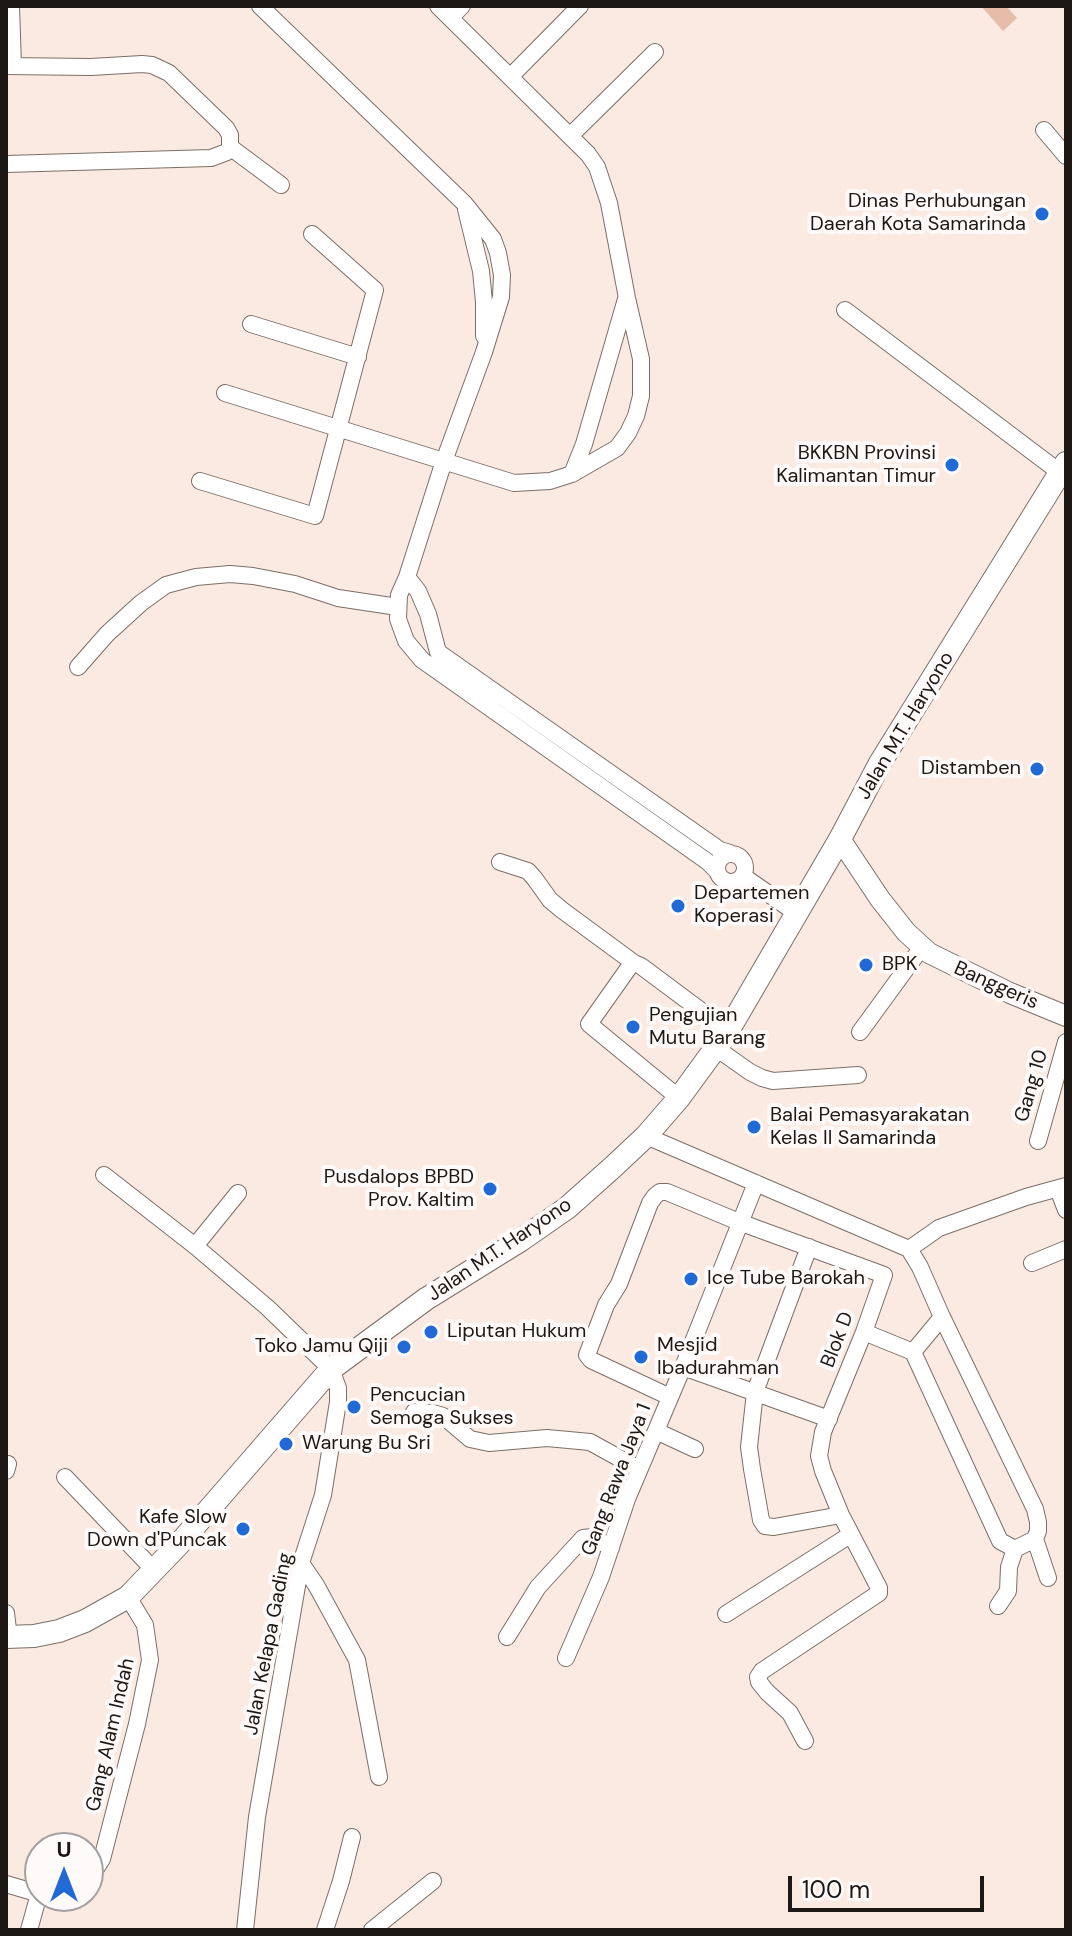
<!DOCTYPE html>
<html>
<head>
<meta charset="utf-8">
<style>
	body { margin:0 }
	#map { position:relative; width:1072px; height:1936px; overflow:hidden; background:#faeae2; font-family:"DM Sans",sans-serif }
	canvas { display:block }
	.frame { position:absolute; inset:0; border:8px solid #1d1815; pointer-events:none }
	.north { position:absolute; left:24px; top:1832px; width:80px; height:80px; box-sizing:border-box; background:#fefaf9; border:2px solid #a4a09e; border-radius:50%; rotate:0deg; font-size:22px; font-weight:700; line-height:32px; text-align:center; color:#1d1815 }
	.north::after { content:''; display:block; margin:auto; width:28px; height:36px; background:#216ad6; clip-path:polygon(50% 0,100% 100%,50% 72%,0 100%) }
	.scale { position:absolute; left:788px; top:1876px; width:196px; height:36px; box-sizing:border-box; border:4px solid #1d1815; border-top:0; padding-left:10px; font-size:24px; line-height:28px; white-space:nowrap; color:#1d1815; -webkit-text-stroke:6px #fefaf9; paint-order:stroke }
</style>
</head>
<body>
<div id="map">
<canvas width="1072" height="1936"></canvas>
<div class="frame"></div>
<div class="north">U</div>
<div class="scale">100 m</div>
</div>
<script>
const ctx = document.querySelector('canvas').getContext('2d');
ctx.lineJoin = 'round';
function paint(path, color) {
  ctx.fillStyle = color;
  ctx.fill(path, 'evenodd');
}
function poly(rows) {
  const path = new Path2D();
  for (const r of rows) {
    if (r.length === 3) {
      path.moveTo(r[0] + r[2], r[1]);
      path.arc(r[0], r[1], r[2], 0, 2 * Math.PI);
      continue;
    }
    path.moveTo(r[0], r[1]);
    for (let i = 2; i < r.length; i += 2) path.lineTo(r[i], r[i + 1]);
  }
  return path;
}
function strokePath(path, color, width, dash) {
  ctx.strokeStyle = color;
  ctx.lineWidth = width;
  ctx.lineCap = dash ? 'butt' : 'round';
  ctx.setLineDash(dash || []);
  ctx.stroke(path);
}
function drawText(font, color, halo, rows, align = 'center') {
  ctx.font = font + ' "DM Sans",sans-serif';
  ctx.lineWidth = 8;
  ctx.setLineDash([]);
  ctx.textBaseline = 'middle';
  ctx.strokeStyle = halo;
  ctx.fillStyle = color;
  for (const [text, x, y, turn = 0] of rows) {
    ctx.save();
    ctx.translate(x, y);
    ctx.rotate((+turn || 0) * Math.PI / 180);
    ctx.textAlign = isNaN(turn) ? turn : align;
    if (halo) ctx.strokeText(text, 0, 0);
    ctx.fillText(text, 0, 0);
    ctx.restore();
  }
}
const green = poly([
	[981,6,1006,6,1017,18,1003,31]
]);
const minor = poly([
	[11,6,13,66],
	[260,6,464,203,493,239,498,253,502,275,501,297,484,352,444,461,407,577,399,595,398,619,406,641,422,660,708,862,717,871],
	[450,18,462,6],
	[6,66,91,67,142,64,152,65,169,73,226,128,230,135,230,147],
	[510,77,580,6],
	[1044,130,1066,156],
	[570,136,655,52],
	[230,147,281,185],
	[6,164,211,158,227,152,230,147],
	[466,209,481,271,484,302,484,336],
	[845,310,1066,477],
	[251,324,358,357],
	[225,393,514,483,550,481,572,474,617,448,628,433,636,416,641,396,641,359,627,298,609,203,597,167,588,154,438,6],
	[572,474,584,444,626,299],
	[200,481,315,516,375,290,312,234],
	[407,577,418,591,428,614,438,652,720,850,730,853],
	[78,667,107,634,141,603,166,585,196,577,230,574,253,576,295,584,338,598,398,607],
	[731,868,14],
	[500,862,528,871,535,879,550,900,562,910,634,963],
	[743,876,796,913],
	[860,1032,922,947],
	[716,1048,750,1072,762,1078,773,1081,858,1075],
	[679,1098,589,1024,630,966,634,963,641,966,728,1031],
	[646,1136,909,1249,920,1267,942,1317,1035,1509,1038,1522,1038,1531,1035,1539,1015,1549,1000,1541,913,1352,864,1332],
	[1038,1141,1066,1042],
	[104,1175,195,1246,268,1308,331,1369,338,1388,338,1402,323,1495,301,1563,266,1765,257,1817,245,1930],
	[1058,1189,1066,1210],
	[195,1246,238,1193],
	[809,1247,755,1392,749,1447,752,1469,761,1520,765,1526,774,1527,841,1515],
	[909,1249,939,1228,1026,1197,1066,1186],
	[1032,1263,1066,1249],
	[913,1352,942,1317],
	[683,1367,829,1419],
	[670,1397,591,1360,587,1355,606,1305,619,1284,650,1203,655,1196,660,1192,667,1192,739,1222,884,1275,864,1332,823,1432,819,1456,823,1471,841,1515,879,1588,879,1593,762,1671,758,1677,759,1682,767,1692,790,1713,805,1741],
	[414,1412,433,1413,443,1416,470,1439,489,1443,547,1438,590,1442,639,1469],
	[656,1431,695,1449],
	[6,1471,8,1464],
	[65,1477,154,1570],
	[1035,1539,1048,1578],
	[301,1563,316,1585,357,1660,379,1777],
	[998,1606,1008,1591,1009,1567,1015,1549],
	[6,1613,9,1638],
	[726,1614,850,1535],
	[507,1637,538,1587,583,1538,593,1537,611,1548],
	[566,1658,601,1577,627,1499,683,1367,756,1183],
	[88,1881,102,1859,137,1724,150,1660,145,1625,128,1597],
	[6,1884,40,1894],
	[54,1896,61,1896],
	[29,1930,39,1894],
	[325,1930,341,1881,352,1837],
	[372,1930,433,1881]
]);
const tertiary = poly([
	[840,839,880,899,906,932,929,953,1010,993,1066,1016]
]);
const secondary = poly([
	[6,1637,34,1636,59,1631,85,1621,128,1597,179,1544,331,1369,426,1299,521,1240,567,1208,613,1167,646,1136,679,1098,728,1031,840,839,880,763,1066,463]
]);
const markers = [
	[1042,214,8,"#216ad6"],
	[952,465,8,"#216ad6"],
	[1037,769,8,"#216ad6"],
	[678,906,8,"#216ad6"],
	[866,965,8,"#216ad6"],
	[633,1027,8,"#216ad6"],
	[754,1127,8,"#216ad6"],
	[490,1189,8,"#216ad6"],
	[691,1279,8,"#216ad6"],
	[431,1332,8,"#216ad6"],
	[404,1347,8,"#216ad6"],
	[641,1357,8,"#216ad6"],
	[354,1407,8,"#216ad6"],
	[286,1444,8,"#216ad6"],
	[243,1529,8,"#216ad6"]
];
const poiNames = [
	["Dinas Perhubungan",1026,202,"right"],
	["Daerah Kota Samarinda",1026,225,"right"],
	["BKKBN Provinsi",936,454,"right"],
	["Kalimantan Timur",936,477,"right"],
	["Distamben",1021,769,"right"],
	["Departemen",694,894],
	["Koperasi",694,917],
	["BPK",882,965],
	["Pengujian",649,1016],
	["Mutu Barang",649,1039],
	["Balai Pemasyarakatan",770,1116],
	["Kelas II Samarinda",770,1139],
	["Pusdalops BPBD",474,1178,"right"],
	["Prov. Kaltim",474,1201,"right"],
	["Ice Tube Barokah",707,1279],
	["Liputan Hukum",447,1332],
	["Mesjid",657,1346],
	["Ibadurahman",657,1369],
	["Toko Jamu Qiji",388,1347,"right"],
	["Pencucian",370,1396],
	["Semoga Sukses",370,1419],
	["Warung Bu Sri",302,1444],
	["Kafe Slow",227,1518,"right"],
	["Down d'Puncak",227,1541,"right"]
];
const streetNames = [
	["Jalan M.T. Haryono",906,726,-59],
	["Banggeris",996,986,24],
	["Gang 10",1032,1086,-74],
	["Jalan M.T. Haryono",500,1250,-34],
	["Blok D",838,1340,-69],
	["Gang Rawa Jaya 1",617,1480,-69],
	["Jalan Kelapa Gading",269,1644,-79],
	["Gang Alam Indah",111,1735,-77]
];
paint(green, '#e5bda9');
strokePath(minor, '#7c6e67', 18);
strokePath(tertiary, '#7c6e67', 22);
strokePath(secondary, '#7c6e67', 24);
strokePath(minor, '#fff', 16);
strokePath(tertiary, '#fff', 20);
strokePath(secondary, '#fff', 22);
for (const [x, y, r, color] of markers) {
  const dot = new Path2D();
  dot.arc(x, y, r, 0, 2 * Math.PI);
  ctx.fillStyle = color;
  ctx.fill(dot);
  strokePath(dot, '#fefaf9', 3);
}
drawText('20px', '#1d1815', '#fefaf9', poiNames, 'left');
drawText('20px', '#1d1815', '#fefaf9', streetNames);
</script>
</body>
</html>
